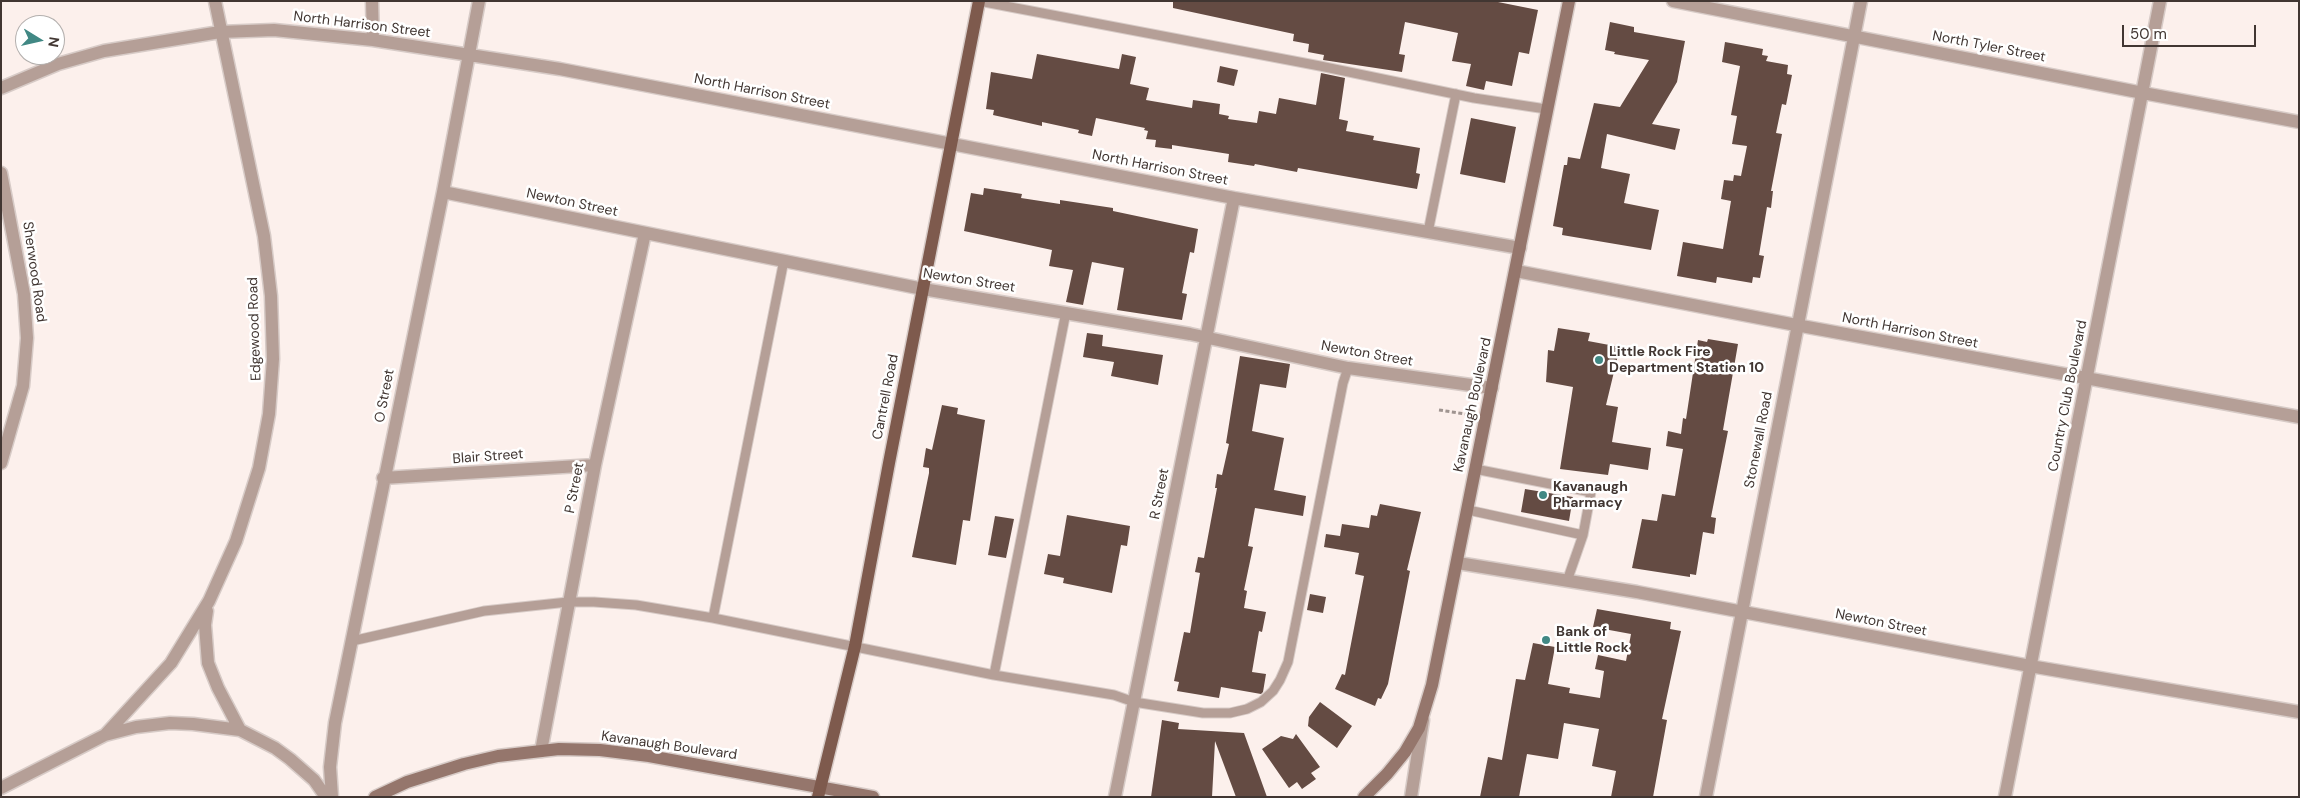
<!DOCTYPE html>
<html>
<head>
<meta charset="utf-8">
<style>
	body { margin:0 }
	#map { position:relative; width:2300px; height:798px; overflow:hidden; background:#fcf0ec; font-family:"DM Sans",sans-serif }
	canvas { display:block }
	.frame { position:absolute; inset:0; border:2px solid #413632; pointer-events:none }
	.north { position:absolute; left:15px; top:15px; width:50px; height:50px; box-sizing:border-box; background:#fff; border:1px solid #b3afad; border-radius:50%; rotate:99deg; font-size:14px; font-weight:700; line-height:20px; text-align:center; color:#413632 }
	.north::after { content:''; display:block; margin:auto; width:18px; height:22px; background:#418884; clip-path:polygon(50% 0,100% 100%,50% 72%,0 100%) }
	.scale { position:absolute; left:2122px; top:25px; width:134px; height:22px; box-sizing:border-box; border:2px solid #413632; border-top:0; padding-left:6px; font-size:15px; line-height:18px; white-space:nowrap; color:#413632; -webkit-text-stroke:4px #fff; paint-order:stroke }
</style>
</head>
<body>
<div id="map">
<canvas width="2300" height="798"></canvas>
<div class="frame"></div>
<div class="north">N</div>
<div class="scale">50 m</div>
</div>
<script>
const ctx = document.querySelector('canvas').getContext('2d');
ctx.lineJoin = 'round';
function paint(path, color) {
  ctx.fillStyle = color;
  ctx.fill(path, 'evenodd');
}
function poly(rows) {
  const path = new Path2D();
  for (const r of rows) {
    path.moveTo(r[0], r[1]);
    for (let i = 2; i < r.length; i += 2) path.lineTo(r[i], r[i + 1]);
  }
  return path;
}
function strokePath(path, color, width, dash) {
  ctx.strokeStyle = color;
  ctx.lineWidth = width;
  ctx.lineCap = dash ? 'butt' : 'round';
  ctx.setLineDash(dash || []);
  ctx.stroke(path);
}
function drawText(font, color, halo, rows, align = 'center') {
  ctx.font = font + ' "DM Sans",sans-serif';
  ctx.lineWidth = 5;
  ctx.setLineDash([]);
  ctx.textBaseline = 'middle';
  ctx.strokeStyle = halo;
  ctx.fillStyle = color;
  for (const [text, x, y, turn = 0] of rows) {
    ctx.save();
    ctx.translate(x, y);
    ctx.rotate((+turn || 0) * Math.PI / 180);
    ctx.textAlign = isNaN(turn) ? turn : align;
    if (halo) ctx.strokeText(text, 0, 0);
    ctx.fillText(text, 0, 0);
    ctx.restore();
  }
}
const building = poly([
	[1173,1,1493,1,1538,10,1529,54,1519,52,1512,86,1486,81,1484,90,1466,86,1471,64,1452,61,1458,33,1405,22,1399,54,1405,55,1402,72,1323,60,1324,55,1308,52,1309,44,1293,41,1294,34,1173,8],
	[1610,22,1634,27,1634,32,1685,41,1677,82,1652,124,1680,129,1675,150,1607,134,1601,168,1630,174,1624,203,1659,210,1651,250,1562,235,1563,228,1553,226,1564,165,1567,165,1568,157,1580,159,1594,103,1620,107,1649,60,1614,54,1615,52,1605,50],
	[1725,42,1763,49,1762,55,1768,56,1766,61,1788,65,1787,74,1792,75,1786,105,1782,104,1776,133,1782,134,1771,191,1773,191,1771,208,1767,207,1759,255,1764,256,1760,278,1753,277,1752,283,1717,277,1716,283,1677,276,1683,242,1723,249,1731,201,1721,199,1724,180,1733,181,1734,175,1741,176,1747,146,1732,144,1737,116,1731,115,1740,66,1722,62],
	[1037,54,1119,69,1122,54,1136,57,1130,84,1149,88,1146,100,1192,108,1193,100,1220,104,1219,114,1229,116,1228,119,1257,123,1259,111,1276,114,1279,98,1316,105,1321,73,1345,78,1339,119,1348,121,1346,131,1374,136,1373,140,1420,148,1416,173,1420,174,1417,189,1298,168,1297,172,1255,164,1254,166,1228,162,1229,154,1172,145,1172,149,1155,147,1156,140,1146,139,1148,131,1144,130,1145,128,1096,118,1092,136,1078,133,1079,130,1042,122,1042,126,993,115,994,110,986,109,991,72,1032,79],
	[1220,66,1238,70,1234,86,1217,82],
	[1471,118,1516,127,1505,183,1460,174],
	[984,188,1022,194,1021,198,1060,204,1060,200,1113,208,1113,211,1198,229,1194,253,1190,252,1182,293,1187,294,1182,320,1117,310,1124,268,1092,262,1083,305,1066,302,1073,270,1049,266,1052,250,964,231,971,193,983,195],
	[1558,328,1590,333,1588,341,1620,347,1606,405,1618,407,1612,442,1651,448,1648,470,1610,464,1608,475,1560,469,1573,387,1546,382,1548,350,1554,351],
	[1087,333,1103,335,1102,346,1163,355,1158,385,1111,376,1114,362,1083,357],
	[1708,339,1738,344,1723,430,1728,431,1711,517,1716,518,1714,534,1703,532,1696,575,1690,574,1690,577,1632,568,1642,519,1657,521,1662,494,1675,496,1683,449,1666,446,1668,431,1681,434,1683,418,1686,419,1698,340,1707,342],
	[1240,356,1290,364,1286,388,1260,384,1252,431,1284,438,1274,490,1306,496,1303,516,1255,508,1248,546,1253,547,1244,590,1247,591,1244,608,1266,612,1262,632,1259,631,1252,672,1266,674,1263,692,1261,694,1221,687,1219,698,1177,691,1179,682,1174,681,1184,632,1190,633,1200,573,1195,572,1198,557,1204,558,1217,488,1215,488,1217,474,1222,475,1229,444,1226,443],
	[942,405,958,408,957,414,985,420,970,521,963,520,956,565,912,557,929,473,929,468,923,467,926,448,932,450],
	[1525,489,1573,497,1569,521,1521,512],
	[1380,504,1421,512,1407,570,1410,571,1388,684,1381,699,1378,698,1375,706,1335,689,1342,674,1345,675,1364,576,1355,574,1359,553,1324,547,1326,534,1340,536,1342,524,1369,528,1371,515,1377,516],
	[1067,515,1130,526,1127,546,1121,545,1112,593,1063,583,1064,578,1044,574,1048,554,1060,556],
	[995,516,1014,519,1006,558,988,555],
	[1310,594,1326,597,1323,613,1307,610],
	[1597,609,1671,622,1670,629,1681,631,1662,719,1667,720,1653,797,1611,797,1616,771,1592,766,1599,729,1564,723,1558,759,1527,754,1519,797,1480,797,1488,757,1502,760,1516,679,1525,680,1533,643,1555,647,1548,684,1570,688,1569,693,1600,698,1604,671,1595,669,1598,655,1626,661,1631,634,1593,627],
	[1320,702,1352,726,1337,748,1308,726,1309,717],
	[1162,720,1179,723,1178,729,1244,733,1267,797,1236,797,1215,741,1212,797,1151,797],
	[1296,734,1320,767,1311,773,1316,779,1302,789,1297,782,1289,788,1262,749,1281,736,1293,739]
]);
const path = poly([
	[1439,410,1472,415]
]);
const lane = poly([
	[979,1,1320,66,1474,98,1546,109],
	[1428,232,1456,94],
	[1475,469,1591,492,1583,535,1567,581],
	[1468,510,1583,535],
	[713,618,784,260],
	[352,641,484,611,568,602,594,602,636,605,713,618,994,675,1114,695,1134,702,1203,713,1230,713,1247,709,1261,702,1273,691,1280,680,1288,662,1343,383,1348,368],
	[994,675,1066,312]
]);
const street = poly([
	[372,1,373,40],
	[1673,1,2143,93,2299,122],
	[1,88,58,64,104,51,220,32,274,30,373,40,560,69,1234,198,1520,248],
	[1,173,24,294,27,338,23,386,1,463],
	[443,192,923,289,1190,334,1348,368,1492,388],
	[1516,271,1796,325,2299,417],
	[383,478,595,465],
	[1458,563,1637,592,2030,666,2299,712],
	[207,611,205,625,208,663,218,688,240,730,275,748,290,759,314,780,326,797],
	[105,735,171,663,209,601,236,541,259,468,269,414,273,359,271,296,264,236,215,1],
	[541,751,595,465,645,233],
	[1,788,105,735,136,727,170,723,193,724,240,730],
	[332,797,330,767,335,723,443,192,479,1],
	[1115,797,1234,198],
	[1411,797,1423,720],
	[1706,797,1861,1],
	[2005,797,2160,1]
]);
const secondary = poly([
	[375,797,407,782,464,764,498,756,559,749,600,750,649,756,873,797],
	[1364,797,1387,774,1405,752,1419,728,1432,685,1569,1]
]);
const primary = poly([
	[818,797,855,646,889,463,979,1]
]);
const markers = [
	[1599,360,5,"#418884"],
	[1543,495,5,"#418884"],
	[1546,640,5,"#418884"]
];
const streetNames = [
	["North Harrison Street",362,25,7],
	["North Tyler Street",1989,47,11],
	["North Harrison Street",762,92,11],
	["North Harrison Street",1160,168,11],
	["Newton Street",572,203,12],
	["Sherwood Road",34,272,82],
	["Newton Street",969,281,9],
	["Edgewood Road",255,329,-92],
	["North Harrison Street",1910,331,11],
	["Newton Street",1367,354,10],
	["O Street",385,396,-79],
	["Country Club Boulevard",2068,396,-79],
	["Cantrell Road",886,397,-79],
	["Kavanaugh Boulevard",1473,405,-78],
	["Stonewall Road",1759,440,-79],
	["Blair Street",488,457,-4],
	["P Street",575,488,-79],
	["R Street",1160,494,-79],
	["Newton Street",1881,623,11],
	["Kavanaugh Boulevard",669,746,8]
];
const poiNames = [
	["Little Rock Fire",1609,352],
	["Department Station 10",1609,368],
	["Kavanaugh",1553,487],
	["Pharmacy",1553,503],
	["Bank of",1556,632],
	["Little Rock",1556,648]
];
paint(building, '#644b43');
strokePath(lane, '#d7cbc7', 11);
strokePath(street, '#d7cbc7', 15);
strokePath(secondary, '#d7cbc7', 15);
strokePath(primary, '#d7cbc7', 15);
strokePath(path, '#9f9490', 3, [4, 2.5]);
strokePath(lane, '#b59f97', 9);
strokePath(street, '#b59f97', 12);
strokePath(secondary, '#95766c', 12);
strokePath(primary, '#7e5a4d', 12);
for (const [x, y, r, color] of markers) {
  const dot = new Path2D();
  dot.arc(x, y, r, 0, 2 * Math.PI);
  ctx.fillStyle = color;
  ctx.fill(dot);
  strokePath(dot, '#fff', 2);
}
drawText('14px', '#413632', '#fff', streetNames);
drawText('bold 14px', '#413632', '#fff', poiNames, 'left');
</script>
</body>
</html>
